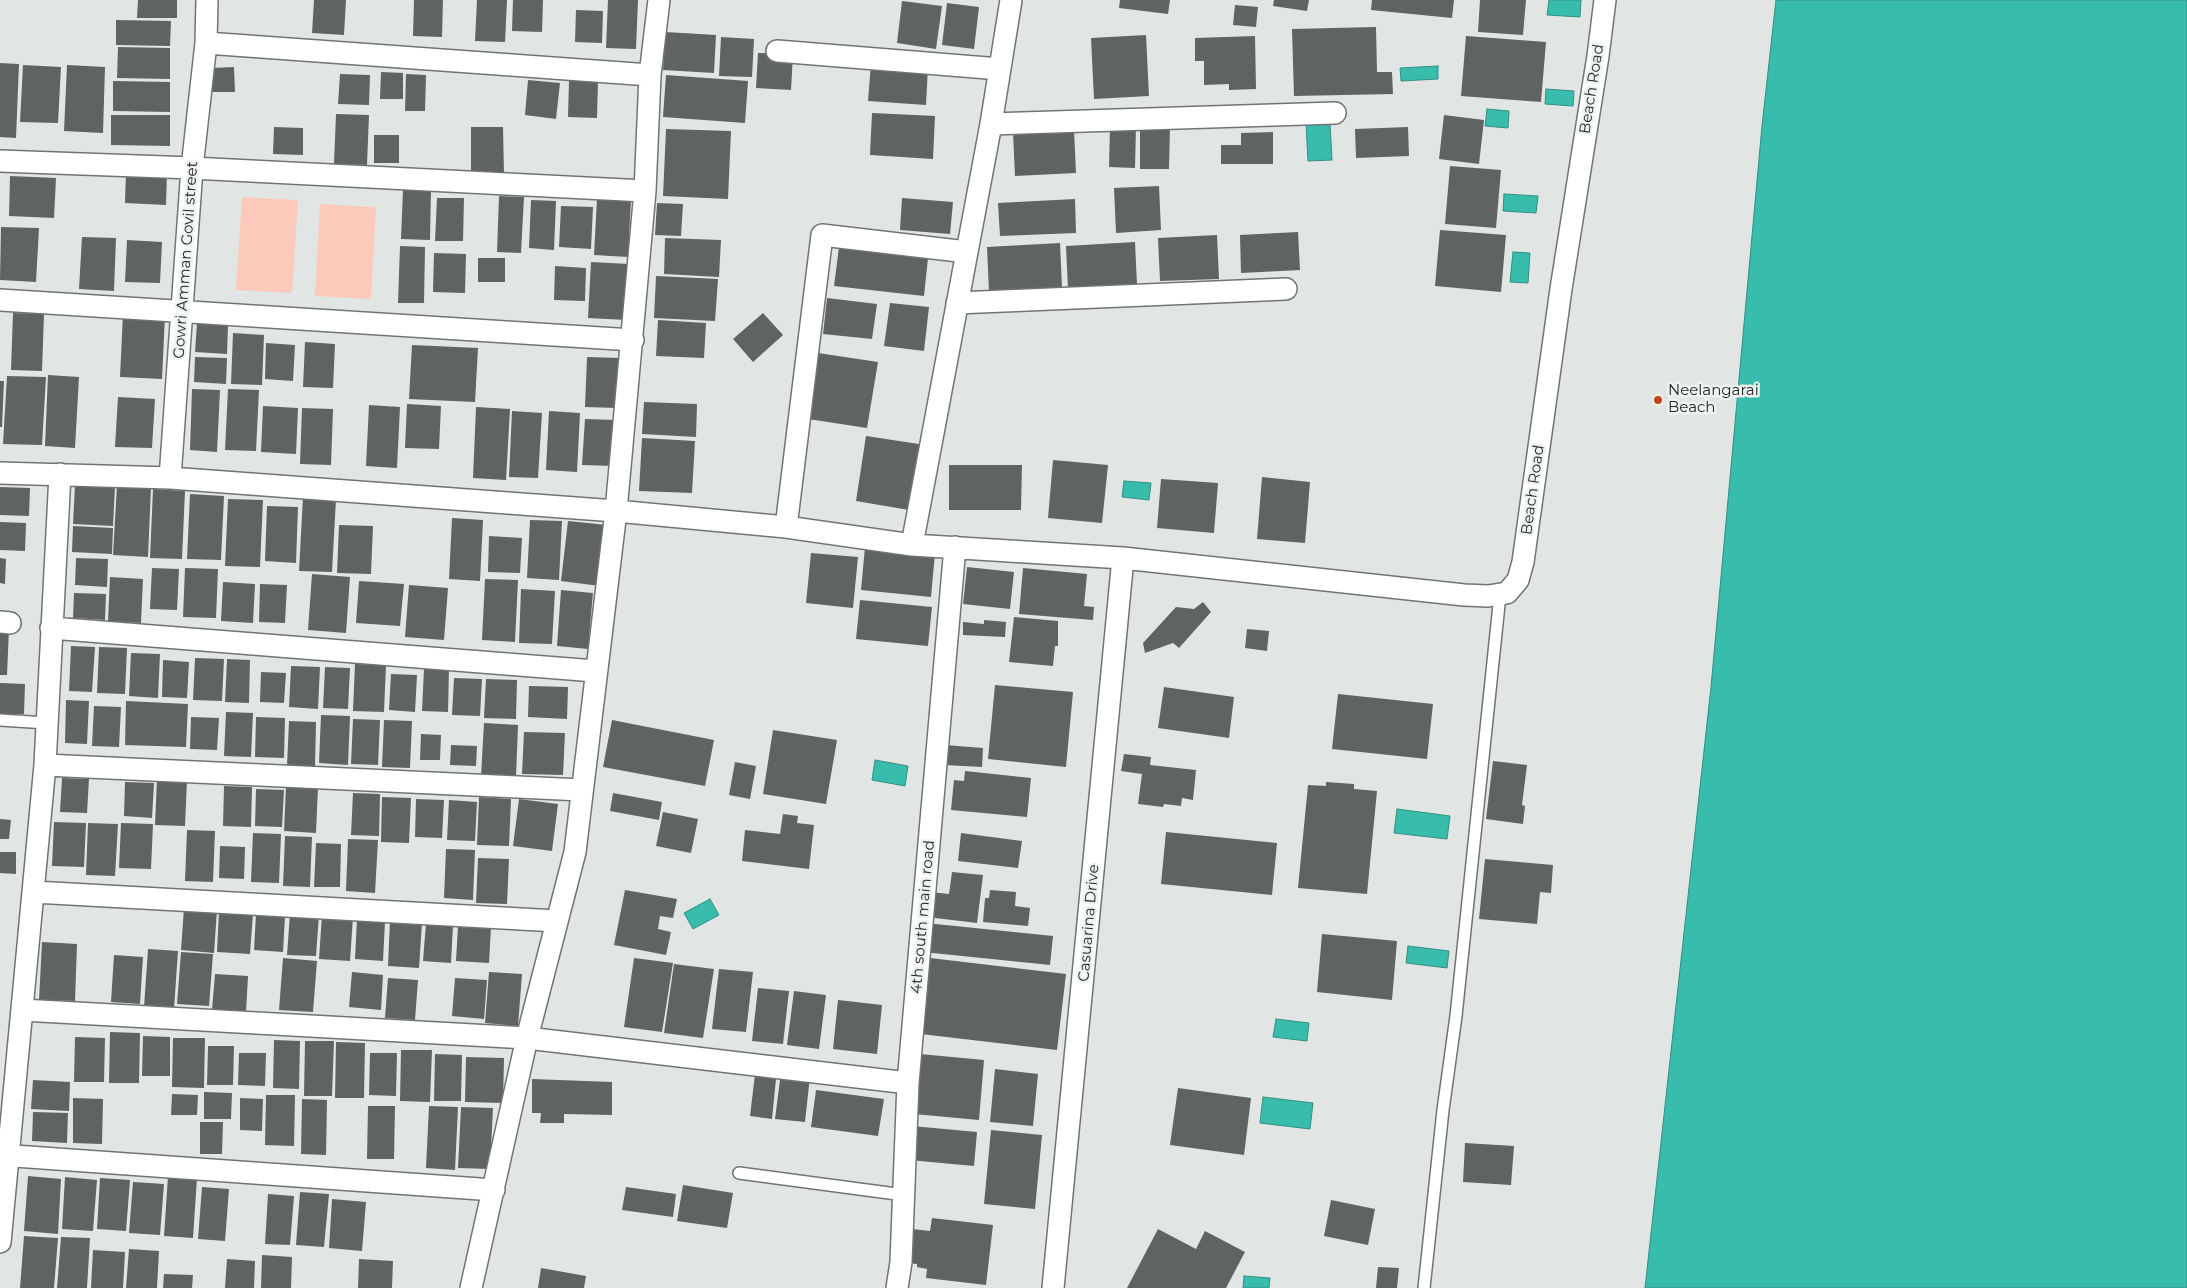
<!DOCTYPE html>
<html>
<head>
<meta charset="utf-8">
<style>
	body { margin:0 }
	canvas { display:block; background:#e1e6e5 }
</style>
</head>
<body>
<canvas width="2187" height="1288"></canvas>
<script>
const ctx = document.querySelector('canvas').getContext('2d');
ctx.lineJoin = 'round';
function paint(path, color) {
  ctx.fillStyle = color;
  ctx.fill(path, 'evenodd');
}
function poly(rows) {
  const path = new Path2D();
  for (const r of rows) {
    path.moveTo(r[0], r[1]);
    for (let i = 2; i < r.length; i += 2) path.lineTo(r[i], r[i + 1]);
  }
  return path;
}
function strokePath(path, color, width, dash) {
  ctx.strokeStyle = color;
  ctx.lineWidth = width;
  ctx.lineCap = dash ? 'butt' : 'round';
  ctx.setLineDash(dash || []);
  ctx.stroke(path);
}
function drawText(font, color, halo, rows, align = 'center') {
  ctx.font = font + ' Montserrat,sans-serif';
  ctx.lineWidth = 5;
  ctx.setLineDash([]);
  ctx.textBaseline = 'middle';
  ctx.strokeStyle = halo;
  ctx.fillStyle = color;
  for (const [text, x, y, turn = 0] of rows) {
    ctx.save();
    ctx.translate(x, y);
    ctx.rotate((+turn || 0) * Math.PI / 180);
    ctx.textAlign = isNaN(turn) ? turn : align;
    if (halo) ctx.strokeText(text, 0, 0);
    ctx.fillText(text, 0, 0);
    ctx.restore();
  }
}
const green = poly([
	[242,197,298,200,292,293,236,290],
	[320,204,376,207,371,299,315,296]
]);
const water = poly([
	[1549,0,1581,0,1580,17,1547,15,1549,0],
	[1776,0,2187,0,2187,1288,1645,1288,1711,687,1762,126,1776,0],
	[1438,66,1438,79,1401,81,1400,68,1438,66],
	[1546,89,1574,91,1573,106,1545,104,1546,89],
	[1487,109,1509,111,1508,128,1485,126,1487,109],
	[1330,123,1332,160,1308,161,1306,124,1330,123],
	[1504,194,1538,196,1536,213,1503,211,1504,194],
	[1513,252,1530,253,1528,283,1510,282,1513,252],
	[1124,481,1151,483,1149,500,1122,497,1124,481],
	[875,760,908,766,905,786,872,780,875,760],
	[1397,809,1450,816,1447,839,1394,833,1397,809],
	[710,899,719,915,693,929,684,913,710,899],
	[1408,946,1449,951,1447,968,1406,963,1408,946],
	[1276,1019,1309,1023,1307,1041,1273,1037,1276,1019],
	[1263,1097,1313,1103,1310,1129,1260,1123,1263,1097],
	[1244,1276,1270,1278,1269,1288,1243,1288,1244,1276]
]);
const building = poly([
	[138,0,177,0,177,18,137,18],
	[314,0,346,0,344,35,312,33],
	[414,0,443,0,442,37,413,36],
	[477,0,507,0,505,42,475,41],
	[513,0,543,0,542,32,512,31],
	[608,0,638,0,636,49,606,48],
	[1120,0,1170,0,1168,14,1119,8],
	[1274,0,1309,0,1307,11,1273,6],
	[1372,0,1454,0,1452,18,1371,10],
	[1480,0,1526,0,1523,35,1478,32],
	[902,1,942,6,936,49,897,43],
	[947,3,979,7,974,49,942,45],
	[1235,5,1258,7,1256,27,1233,25],
	[576,10,603,11,602,43,575,42],
	[116,20,171,21,170,46,116,45],
	[1376,27,1377,72,1392,72,1393,94,1294,96,1292,29],
	[665,32,716,35,714,73,663,70],
	[1146,35,1149,96,1094,99,1091,38],
	[1255,36,1256,89,1229,90,1229,84,1204,85,1204,61,1195,61,1195,38],
	[1466,36,1546,42,1541,102,1461,96],
	[721,37,754,39,752,77,719,76],
	[118,47,170,48,170,79,117,78],
	[758,53,793,54,791,90,756,88],
	[0,63,19,64,16,138,0,137],
	[871,63,928,67,926,105,868,101],
	[23,65,61,67,58,123,20,122],
	[67,65,105,67,103,133,64,131],
	[234,67,235,92,211,92,211,68],
	[381,72,403,73,403,99,380,99],
	[340,74,370,75,369,105,338,104],
	[406,74,426,75,425,111,405,111],
	[666,75,748,81,745,123,663,117],
	[528,80,560,83,556,119,525,115],
	[113,81,170,82,170,112,113,111],
	[569,81,598,81,597,118,568,117],
	[872,113,935,116,933,159,870,155],
	[336,114,369,115,367,165,334,164],
	[111,115,170,115,170,146,111,145],
	[1444,115,1484,120,1479,164,1439,159],
	[1140,125,1170,125,1169,169,1140,169],
	[1110,126,1136,126,1135,168,1109,167],
	[274,127,303,128,303,155,273,154],
	[471,127,503,127,504,175,471,175],
	[1408,127,1409,156,1356,158,1355,129],
	[666,129,731,131,728,199,663,196],
	[1074,130,1076,173,1015,176,1013,133],
	[1273,132,1273,164,1221,164,1221,145,1241,145,1241,133],
	[374,135,399,135,399,163,374,163],
	[1450,166,1501,170,1496,228,1445,224],
	[126,171,167,173,166,205,125,203],
	[10,176,56,178,54,218,9,216],
	[1159,186,1161,230,1116,233,1114,188],
	[403,189,431,190,430,240,401,239],
	[499,196,524,197,521,253,497,252],
	[437,198,464,198,463,241,435,241],
	[902,198,953,202,950,234,900,230],
	[597,199,631,200,628,257,594,255],
	[1075,199,1076,233,1000,236,998,203],
	[531,200,556,201,554,250,529,248],
	[657,203,683,204,681,236,655,235],
	[561,206,593,207,591,249,559,247],
	[1,227,39,228,36,282,0,280],
	[1440,230,1506,235,1501,292,1435,286],
	[1298,232,1300,270,1241,273,1240,235],
	[1217,235,1219,279,1160,281,1158,238],
	[82,237,116,238,114,291,79,289],
	[665,238,721,240,719,277,664,274],
	[127,240,162,242,160,283,125,282],
	[1135,242,1137,285,1068,289,1066,246],
	[1060,243,1062,288,989,292,987,247],
	[400,246,425,247,424,303,398,303],
	[839,247,928,258,924,296,834,286],
	[434,253,466,254,465,293,433,292],
	[478,258,505,258,505,282,478,282],
	[591,262,629,264,626,320,588,318],
	[555,266,586,268,585,301,554,300],
	[656,276,718,279,715,321,654,318],
	[827,298,877,304,872,339,823,334],
	[890,303,929,307,924,351,884,346],
	[13,313,44,314,42,371,11,370],
	[123,313,165,315,162,379,120,377],
	[763,313,783,335,753,362,733,339],
	[658,320,706,323,704,358,656,356],
	[197,323,228,324,227,354,195,352],
	[233,333,264,335,262,385,231,384],
	[305,342,335,344,333,388,303,387],
	[266,343,295,345,293,381,265,379],
	[412,345,478,348,475,402,409,399],
	[818,353,878,362,867,428,808,419],
	[195,357,227,358,226,384,194,382],
	[587,357,620,358,618,408,585,407],
	[48,375,79,377,75,448,45,446],
	[7,376,46,377,42,445,3,444],
	[0,381,4,381,2,427,0,427],
	[192,389,220,390,217,452,190,450],
	[228,389,259,390,256,451,225,450],
	[118,397,155,399,152,448,115,447],
	[644,402,697,404,696,437,642,434],
	[407,404,441,406,439,449,405,448],
	[369,405,400,407,397,468,366,466],
	[263,406,298,408,296,454,261,452],
	[476,407,510,409,506,480,473,478],
	[302,408,333,409,331,465,300,464],
	[512,411,542,413,538,478,509,477],
	[549,411,580,413,577,472,546,470],
	[585,419,616,420,614,466,582,465],
	[866,436,919,444,909,510,856,501],
	[642,438,695,441,692,493,639,491],
	[1053,460,1108,465,1102,523,1048,518],
	[949,465,1022,465,1021,510,949,510],
	[1262,477,1310,482,1305,543,1257,539],
	[1161,479,1218,483,1214,533,1157,528],
	[75,485,115,486,113,526,73,524],
	[117,485,151,487,148,557,113,555],
	[0,487,30,488,29,516,0,515],
	[153,489,185,491,182,559,150,558],
	[190,494,224,496,221,560,187,559],
	[303,497,336,499,332,572,299,571],
	[228,499,263,500,260,567,225,566],
	[267,506,298,507,296,563,265,561],
	[452,518,483,520,480,581,449,579],
	[530,520,562,521,559,580,527,578],
	[568,521,607,525,600,586,561,581],
	[0,522,26,523,25,551,0,550],
	[339,525,373,526,371,574,337,573],
	[73,526,113,528,112,554,72,552],
	[489,536,522,538,520,573,488,572],
	[865,547,935,553,931,597,861,590],
	[811,553,858,557,853,608,806,603],
	[0,558,6,559,5,584,0,583],
	[76,558,108,559,107,587,75,585],
	[967,567,1014,572,1010,609,963,604],
	[152,568,179,569,177,610,150,609],
	[185,568,218,569,216,618,183,617],
	[1023,568,1087,574,1084,606,1094,607,1093,620,1019,614],
	[312,574,350,577,346,633,308,630],
	[110,577,143,579,141,623,108,621],
	[485,579,518,580,515,642,482,640],
	[359,581,404,584,400,626,356,623],
	[223,582,255,584,253,623,221,621],
	[260,584,287,585,285,623,259,622],
	[409,585,448,588,444,640,405,637],
	[521,589,555,591,552,644,519,643],
	[561,590,593,593,588,649,557,646],
	[74,593,106,594,105,620,73,618],
	[860,600,932,607,928,646,856,639],
	[1203,602,1211,612,1179,648,1173,643,1145,653,1143,643,1176,607,1194,609],
	[1014,617,1058,621,1058,646,1055,646,1053,666,1009,662],
	[984,620,1006,622,1005,637,963,635,963,622,984,624],
	[0,628,9,629,7,675,0,675],
	[1247,629,1269,631,1267,651,1245,648],
	[71,646,95,647,92,692,69,691],
	[99,647,127,648,125,694,97,693],
	[131,653,160,654,158,698,129,696],
	[195,658,224,659,222,701,193,700],
	[227,659,250,660,249,703,225,702],
	[163,660,189,662,187,698,162,697],
	[355,664,386,665,384,712,353,711],
	[291,666,320,667,318,709,289,707],
	[325,667,350,668,348,709,323,708],
	[424,668,449,669,448,712,422,711],
	[261,672,286,673,284,703,260,702],
	[391,674,417,675,415,712,389,710],
	[454,678,482,679,480,716,452,715],
	[486,679,517,680,516,719,484,718],
	[0,683,25,684,24,714,0,714],
	[995,685,1073,692,1066,767,988,759],
	[529,686,568,687,567,719,528,717],
	[1164,687,1234,697,1229,738,1158,728],
	[1338,694,1433,704,1427,759,1332,749],
	[66,700,89,701,87,744,65,743],
	[126,701,188,704,186,747,125,745],
	[94,706,121,707,119,747,92,746],
	[226,712,253,713,251,757,224,756],
	[321,715,350,716,348,765,319,763],
	[191,717,219,718,217,750,190,749],
	[256,717,285,718,284,758,255,757],
	[353,719,380,720,378,765,351,764],
	[384,720,412,721,410,768,382,767],
	[612,720,714,740,705,786,603,767],
	[289,721,316,722,315,767,287,766],
	[484,723,518,725,516,777,481,776],
	[773,730,837,740,826,804,763,794],
	[524,732,565,733,563,775,522,774],
	[421,734,441,735,440,760,420,760],
	[451,745,477,746,476,766,450,765],
	[945,745,983,748,982,767,944,765],
	[1124,754,1151,757,1150,765,1196,770,1193,800,1182,798,1181,806,1164,804,1163,807,1138,804,1142,774,1121,771],
	[1493,761,1527,765,1522,805,1525,806,1523,824,1486,819],
	[735,762,756,766,750,799,729,795],
	[965,771,1031,778,1027,817,951,810,954,780,964,781],
	[62,778,89,779,87,813,60,812],
	[157,779,187,780,185,826,155,825],
	[125,782,154,783,152,818,124,816],
	[1326,782,1354,784,1354,789,1377,791,1367,894,1298,888,1308,785,1326,786],
	[224,786,252,787,251,827,223,826],
	[286,786,318,787,316,833,284,831],
	[256,789,284,790,282,827,255,826],
	[353,793,380,794,379,836,351,835],
	[613,793,662,802,659,820,610,811],
	[382,797,411,798,409,843,381,842],
	[479,797,511,799,509,846,477,845],
	[416,799,444,800,442,838,415,837],
	[519,799,558,804,552,851,513,846],
	[449,800,477,802,475,841,447,840],
	[663,812,698,819,691,853,656,846],
	[783,814,798,816,797,823,814,825,809,869,742,861,745,830,780,834],
	[0,819,11,820,9,839,0,839],
	[54,822,86,823,84,867,52,866],
	[88,823,118,824,115,876,86,875],
	[121,823,153,824,151,869,119,868],
	[187,830,215,831,213,882,185,881],
	[1166,832,1277,843,1272,895,1161,884],
	[253,833,281,834,279,883,251,882],
	[961,833,1022,841,1018,868,958,861],
	[285,836,312,837,310,887,283,886],
	[348,839,378,840,375,893,346,891],
	[316,843,341,844,340,887,314,887],
	[220,846,245,847,244,879,219,878],
	[446,849,475,850,473,900,444,898],
	[0,852,16,852,16,874,0,873],
	[478,858,509,859,507,904,476,903],
	[1485,859,1553,865,1551,893,1540,892,1537,924,1479,919],
	[952,872,983,875,977,923,927,917,930,892,949,894],
	[625,890,677,899,673,918,660,916,658,929,671,932,666,955,614,945],
	[990,890,1016,892,1015,906,1030,908,1028,926,983,922,985,898,989,898],
	[184,908,217,910,214,953,181,950],
	[219,911,253,913,250,954,217,952],
	[256,914,285,916,283,952,254,950],
	[290,914,319,915,316,956,287,955],
	[322,915,353,917,350,961,319,959],
	[357,919,385,921,383,961,355,959],
	[390,921,422,923,419,968,388,966],
	[426,923,453,925,451,963,423,961],
	[926,923,1053,936,1050,965,923,952],
	[458,926,491,928,489,963,456,961],
	[1322,934,1397,941,1392,1000,1317,992],
	[42,942,77,944,75,1001,39,1000],
	[148,949,178,951,174,1009,144,1007],
	[181,952,213,954,209,1006,177,1004],
	[114,955,143,957,140,1004,111,1002],
	[283,958,317,961,313,1012,279,1010],
	[634,958,673,963,662,1032,624,1027],
	[930,958,1066,974,1057,1050,921,1034],
	[674,964,714,969,703,1038,664,1033],
	[719,969,753,972,746,1032,712,1029],
	[352,972,383,975,381,1010,349,1007],
	[489,972,522,974,518,1026,485,1023],
	[215,974,248,976,246,1012,212,1010],
	[388,978,418,980,415,1020,385,1018],
	[455,978,487,980,484,1019,452,1016],
	[758,988,789,991,783,1044,752,1041],
	[794,991,826,995,819,1049,787,1045],
	[838,1000,882,1005,877,1054,833,1049],
	[110,1032,140,1033,139,1083,109,1083],
	[143,1036,170,1037,170,1076,142,1076],
	[75,1037,105,1038,104,1082,74,1082],
	[173,1038,205,1038,204,1088,172,1087],
	[274,1040,300,1041,299,1089,273,1088],
	[305,1041,334,1041,332,1096,304,1096],
	[336,1042,365,1043,364,1098,335,1098],
	[208,1046,234,1046,233,1085,207,1085],
	[401,1050,432,1050,430,1102,400,1101],
	[239,1053,266,1053,265,1086,238,1085],
	[370,1053,397,1053,396,1096,369,1095],
	[435,1054,462,1055,461,1101,434,1101],
	[920,1054,984,1060,979,1120,914,1114],
	[466,1057,504,1058,503,1103,465,1102],
	[756,1066,777,1069,772,1119,750,1116],
	[995,1069,1038,1074,1033,1126,990,1122],
	[781,1072,810,1076,805,1122,775,1119],
	[532,1079,612,1082,612,1115,564,1114,564,1123,540,1123,541,1113,532,1113],
	[33,1080,70,1082,69,1111,31,1109],
	[1178,1088,1251,1098,1244,1155,1170,1145],
	[816,1090,884,1099,878,1136,811,1127],
	[204,1092,232,1093,231,1119,204,1119],
	[172,1094,198,1095,197,1115,171,1115],
	[266,1095,295,1095,294,1146,265,1145],
	[73,1098,103,1099,102,1144,73,1143],
	[240,1098,263,1099,262,1131,240,1130],
	[302,1099,327,1100,326,1155,301,1154],
	[368,1106,395,1106,394,1159,367,1159],
	[429,1106,458,1107,455,1170,426,1168],
	[461,1107,493,1108,490,1169,458,1168],
	[33,1112,68,1113,67,1143,32,1141],
	[200,1122,223,1122,222,1154,200,1154],
	[912,1126,977,1132,974,1166,909,1160],
	[991,1130,1042,1135,1035,1209,984,1204],
	[1465,1143,1514,1146,1511,1185,1463,1182],
	[28,1176,61,1179,58,1234,24,1231],
	[168,1176,197,1178,193,1238,164,1236],
	[65,1177,97,1180,93,1231,62,1229],
	[100,1178,130,1180,126,1231,97,1229],
	[133,1182,164,1184,160,1235,129,1233],
	[683,1185,733,1193,727,1228,677,1221],
	[202,1187,229,1189,225,1241,198,1239],
	[626,1187,676,1194,673,1217,622,1210],
	[300,1192,329,1194,324,1247,296,1245],
	[268,1194,294,1196,290,1245,265,1244],
	[332,1199,366,1202,362,1251,329,1248],
	[1331,1200,1375,1209,1368,1245,1324,1236],
	[932,1218,993,1225,986,1285,926,1278,927,1269,917,1267,917,1264,908,1263,912,1229,930,1231],
	[1158,1229,1196,1249,1205,1231,1245,1252,1226,1288,1127,1288],
	[24,1236,58,1238,54,1288,20,1288],
	[61,1237,90,1238,87,1288,57,1288],
	[129,1249,159,1251,157,1288,126,1288],
	[93,1250,125,1252,123,1288,91,1288],
	[262,1255,292,1257,291,1288,261,1288],
	[227,1259,255,1261,254,1288,225,1288],
	[359,1259,393,1261,392,1288,358,1288],
	[1378,1267,1399,1268,1397,1288,1376,1288],
	[541,1268,586,1276,584,1288,538,1288],
	[164,1274,193,1275,192,1288,163,1288]
]);
const service = poly([
	[0,720,47,723],
	[739,1173,904,1195],
	[1424,1288,1443,1110,1456,1016,1500,595]
]);
const minor = poly([
	[206,43,650,75],
	[777,51,1000,69],
	[991,124,1335,113],
	[0,161,192,168,645,191],
	[0,300,633,340],
	[957,303,1286,289],
	[0,473,170,478,616,511,786,527,912,545,1123,558,1464,595,1488,596,1507,593,1518,580,1523,562,1561,289,1598,56,1605,0],
	[170,478,192,168,206,43,207,0],
	[786,527,822,235,967,252],
	[912,545,991,124,1011,0],
	[0,622,10,623],
	[51,628,595,671],
	[45,765,582,790],
	[34,892,557,921],
	[22,1010,527,1038,908,1083],
	[0,1155,494,1190],
	[0,1242,45,765,60,474],
	[471,1288,527,1038,575,852,616,511,645,191,650,75,659,0],
	[897,1288,901,1262,908,1083,955,547],
	[1053,1288,1123,558]
]);
const markers = [
	[1658,400,5,"#ca4217"]
];
const streetNames = [
	["Beach Road",1592,89,-81],
	["Gowri Amman Govil street",186,260,-86],
	["Beach Road",1533,490,-82],
	["4th south main road",923,917,-85],
	["Casuarina Drive",1089,923,-85]
];
const poiNames = [
	["Neelangarai",1668,391],
	["Beach",1668,408]
];
paint(green, '#fcc9ba');
paint(water, '#38bcab');
strokePath(water, '#328f83', 1);
paint(building, '#5f6463');
strokePath(service, '#707574', 14);
strokePath(minor, '#707574', 24);
strokePath(service, '#fff', 11);
strokePath(minor, '#fff', 21);
for (const [x, y, r, color] of markers) {
  const dot = new Path2D();
  dot.arc(x, y, r, 0, 2 * Math.PI);
  ctx.fillStyle = color;
  ctx.fill(dot);
  strokePath(dot, '#eef3f2', 2);
}
drawText('15px', '#252726', '#eef3f2', streetNames);
drawText('15px', '#252726', '#eef3f2', poiNames, 'left');
</script>
</body>
</html>
